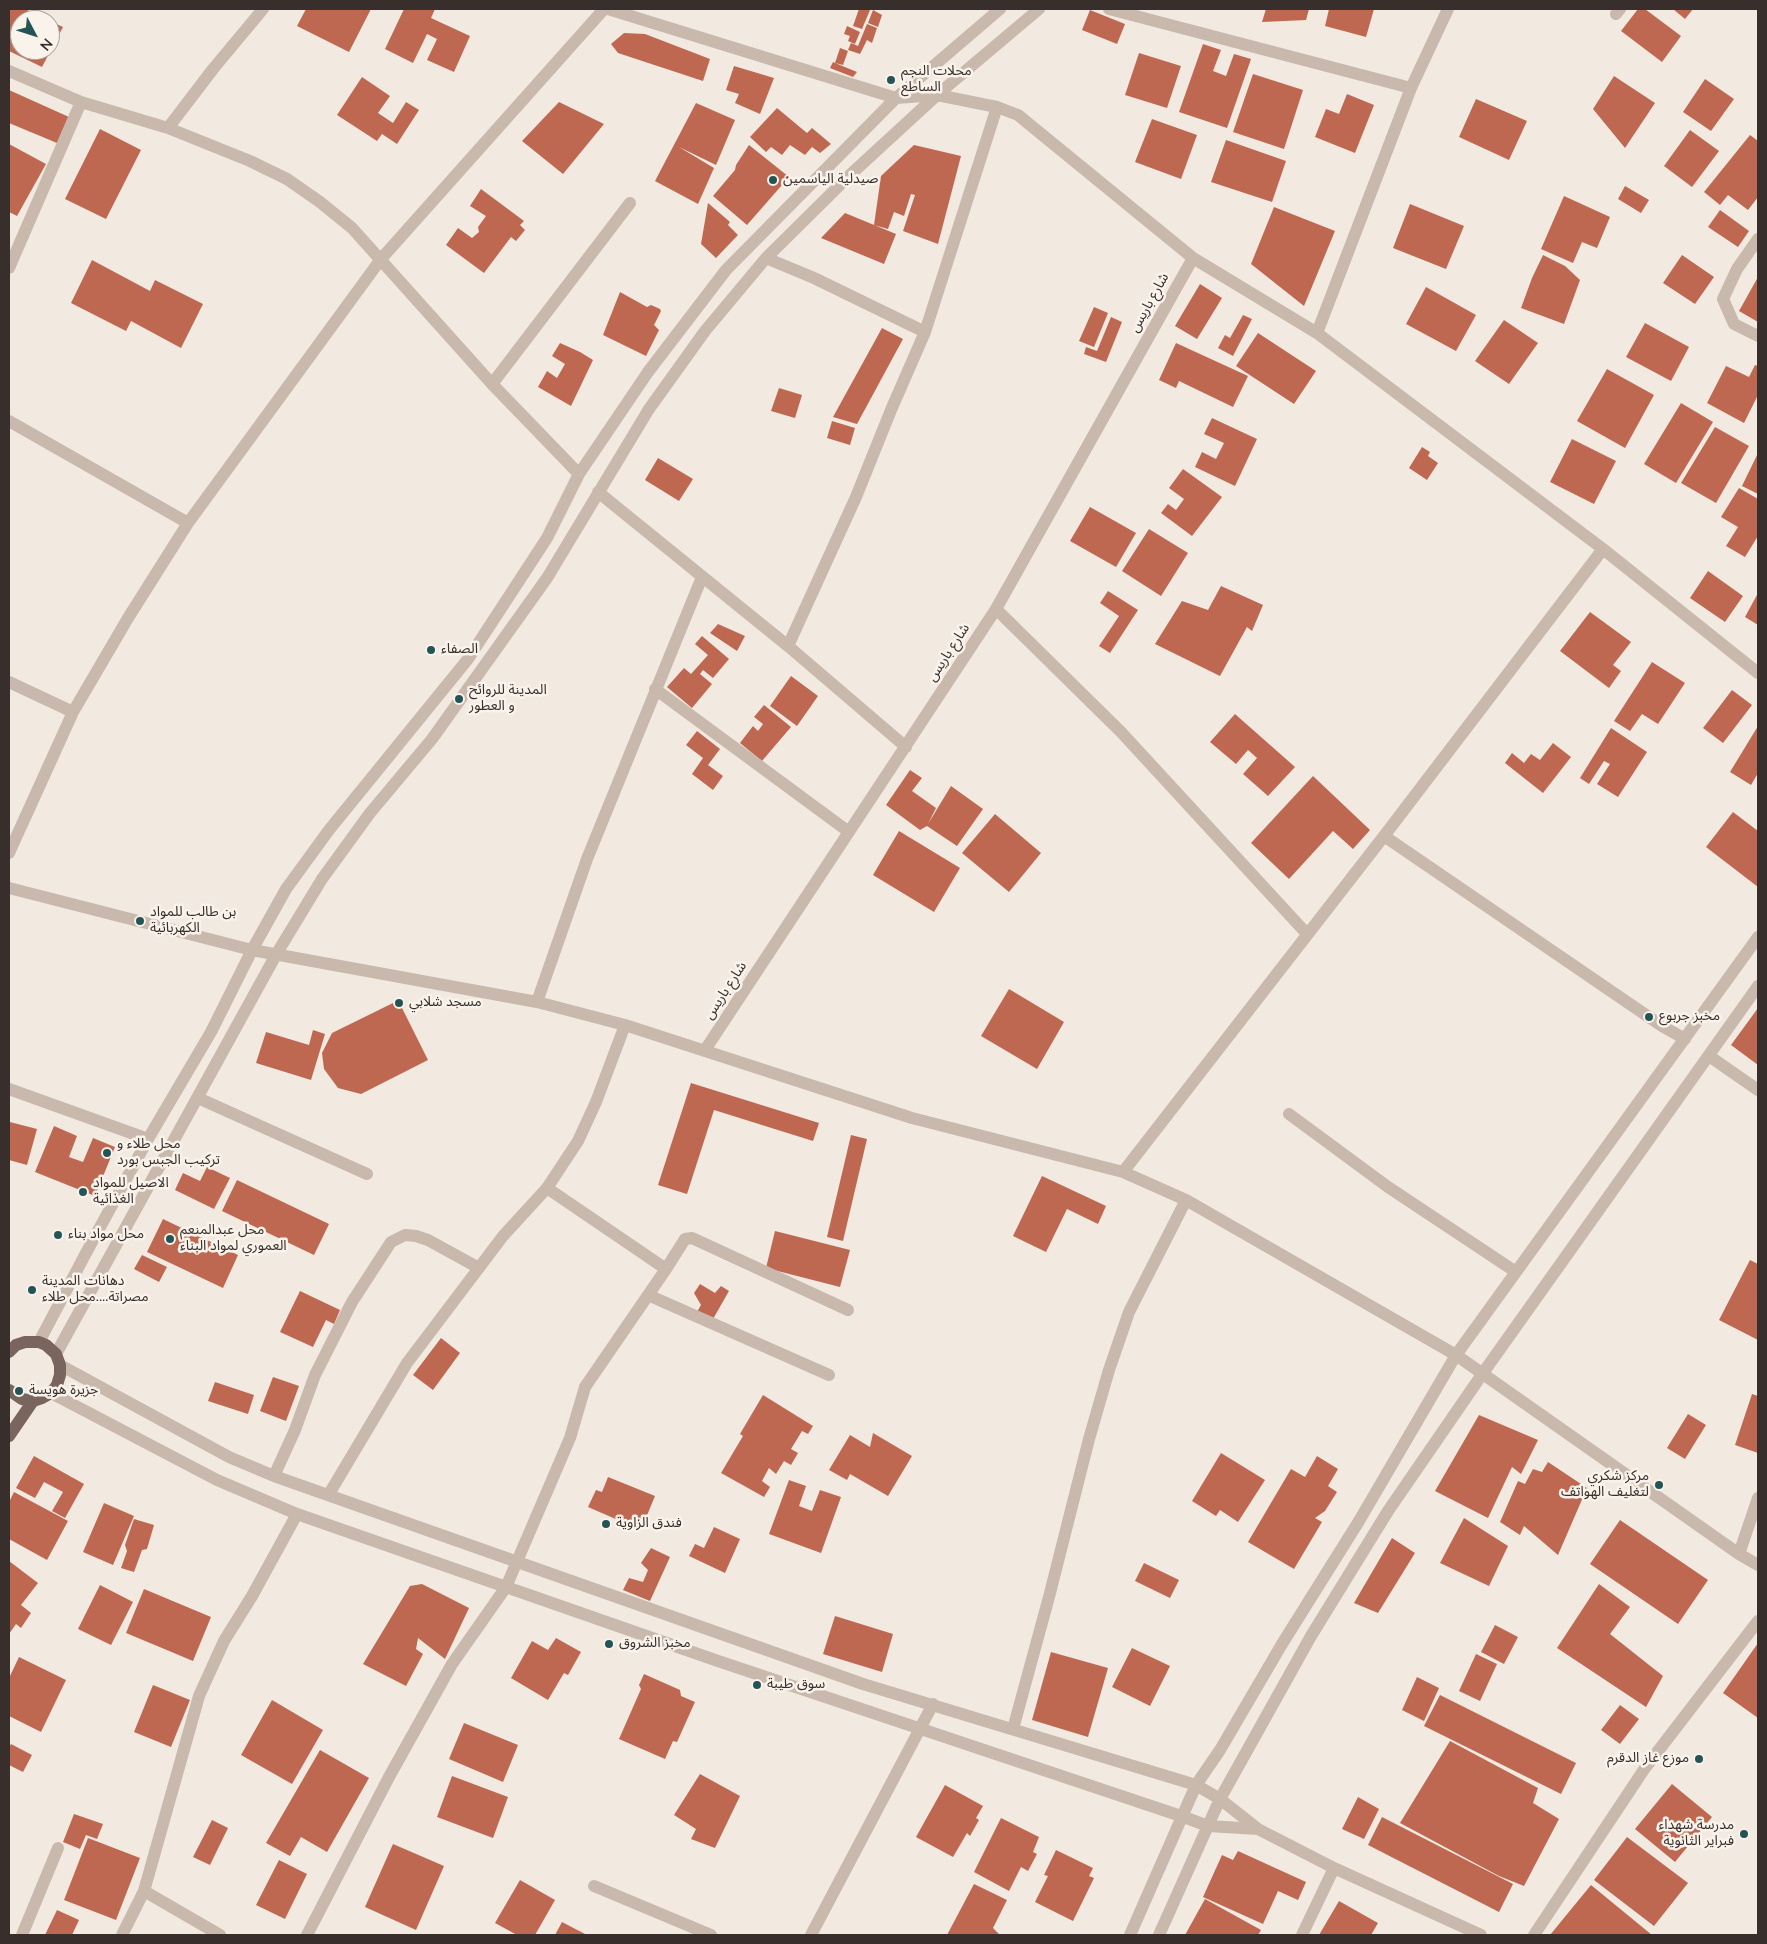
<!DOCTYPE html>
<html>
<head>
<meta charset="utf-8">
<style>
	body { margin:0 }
	#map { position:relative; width:1767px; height:1944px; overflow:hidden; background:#f2e9e0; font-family:"Nunito Sans",sans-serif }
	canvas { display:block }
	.frame { position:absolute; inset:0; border:10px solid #382e2b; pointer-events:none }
	.north { position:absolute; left:10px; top:10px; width:50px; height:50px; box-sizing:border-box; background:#f9f3ec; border:1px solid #aca49f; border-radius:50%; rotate:130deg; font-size:14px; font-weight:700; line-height:20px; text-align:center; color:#382e2b }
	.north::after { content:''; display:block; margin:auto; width:18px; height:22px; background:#235557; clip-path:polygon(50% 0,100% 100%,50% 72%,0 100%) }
</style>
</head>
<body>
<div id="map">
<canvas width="1767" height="1944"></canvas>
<div class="frame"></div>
<div class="north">N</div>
</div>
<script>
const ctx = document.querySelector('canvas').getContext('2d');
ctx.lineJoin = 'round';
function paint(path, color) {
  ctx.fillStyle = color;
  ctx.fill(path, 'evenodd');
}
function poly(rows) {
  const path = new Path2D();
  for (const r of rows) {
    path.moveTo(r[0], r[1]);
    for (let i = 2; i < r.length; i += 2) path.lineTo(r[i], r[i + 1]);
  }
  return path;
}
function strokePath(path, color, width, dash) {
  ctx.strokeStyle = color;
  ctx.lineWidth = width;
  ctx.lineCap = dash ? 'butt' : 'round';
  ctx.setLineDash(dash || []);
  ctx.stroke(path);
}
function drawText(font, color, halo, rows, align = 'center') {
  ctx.font = font + ' "Nunito Sans","Noto Sans Arabic",sans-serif';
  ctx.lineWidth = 5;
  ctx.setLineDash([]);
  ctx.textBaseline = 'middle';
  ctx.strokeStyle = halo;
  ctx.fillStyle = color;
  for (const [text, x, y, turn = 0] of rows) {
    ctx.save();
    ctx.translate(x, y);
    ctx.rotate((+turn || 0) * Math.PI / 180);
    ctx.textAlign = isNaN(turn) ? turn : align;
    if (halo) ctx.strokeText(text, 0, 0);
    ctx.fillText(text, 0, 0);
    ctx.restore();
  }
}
const building = poly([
	[9,9,25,9,48,20,20,20,20,50,50,50,50,21,63,27,42,67,9,51],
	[306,9,371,9,349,52,297,26],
	[404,9,435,9,431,18,470,36,454,72,427,60,437,39,427,34,413,63,385,49],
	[859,9,870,10,862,29,853,26],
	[1266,9,1309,9,1306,20,1262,22],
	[1329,9,1374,9,1366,37,1325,26],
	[1638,9,1645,9,1681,36,1662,62,1621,31],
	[1673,9,1693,9,1685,19],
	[873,10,882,15,878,27,868,23],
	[1090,10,1125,24,1117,44,1082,30],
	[867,24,877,28,872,43,867,40,860,54,848,50,851,43,858,46],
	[847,26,860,32,855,44,848,41,850,36,844,34],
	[624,33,645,34,710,59,703,81,618,53,611,44],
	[1203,44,1221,50,1213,71,1226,76,1234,54,1251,59,1227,128,1179,112],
	[840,48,848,51,843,65,835,63],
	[1139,53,1181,66,1167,108,1125,95],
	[833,62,835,63,857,72,853,77,830,68],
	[734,66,774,78,760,114,735,103,739,94,726,90],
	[1253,74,1303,90,1284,149,1233,132],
	[1614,76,1655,103,1625,148,1593,109],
	[362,77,390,96,378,113,393,123,406,102,419,110,397,144,382,134,377,141,337,115],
	[1705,79,1734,99,1711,131,1683,112],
	[9,90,69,117,57,143,9,123],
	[1347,94,1374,105,1355,153,1315,137,1326,109,1339,114],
	[1476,99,1527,121,1509,160,1459,137],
	[559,102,604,124,563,174,522,141],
	[696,103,735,120,716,165,679,147,714,168,698,204,655,181],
	[777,108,807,133,812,128,831,144,820,153,812,147,805,155,790,145,782,155,771,147,766,152,750,137],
	[1152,119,1197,135,1181,179,1135,162],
	[100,129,141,150,106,219,65,199],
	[1690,130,1719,151,1692,187,1664,166],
	[1750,135,1758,141,1758,197,1748,210,1728,195,1720,205,1704,192],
	[1226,140,1286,161,1272,202,1211,182],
	[9,144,46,164,17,216,9,212],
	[749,145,789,177,747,225,713,196,735,170,736,165],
	[914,145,961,156,938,244,903,231,915,195,911,194,904,216,894,212,888,229,874,225,881,176],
	[1625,186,1649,200,1641,213,1618,199],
	[481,189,524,221,520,225,525,230,516,241,511,237,484,273,446,245,458,228,472,238,479,232,478,227,486,216,470,206],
	[1564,196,1610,217,1597,248,1582,242,1573,263,1541,249],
	[708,203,730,222,728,225,738,235,716,258,701,244],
	[1410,204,1464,226,1446,269,1393,248],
	[1274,207,1335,231,1304,306,1251,264],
	[1720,210,1749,231,1738,247,1708,227],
	[845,213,896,234,884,264,821,238],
	[1543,255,1565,266,1580,280,1564,324,1521,308,1532,278],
	[1682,255,1714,277,1695,304,1663,283],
	[92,260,150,291,155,280,203,304,181,348,131,321,126,331,71,303],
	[1758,277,1758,322,1739,311],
	[1200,284,1222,298,1197,339,1175,326],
	[1426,287,1476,315,1456,351,1406,324],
	[620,292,647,307,651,305,660,309,661,311,654,325,659,330,646,356,603,335],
	[1094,307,1108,313,1094,347,1079,341],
	[1243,315,1252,319,1233,356,1218,348,1225,335,1230,338],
	[1111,317,1122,322,1106,362,1084,354,1086,347,1097,351],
	[1504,320,1538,343,1509,384,1475,361],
	[1645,323,1689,347,1671,381,1626,357],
	[882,328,903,339,857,424,833,417],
	[1258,333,1316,371,1294,404,1236,366],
	[560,343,580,352,593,360,571,406,538,387,547,371,557,378,565,364,552,356],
	[1176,343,1248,376,1233,407,1179,381,1176,388,1159,380],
	[1755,365,1758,366,1758,395,1744,423,1707,403,1726,366,1749,377],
	[1607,369,1654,395,1625,448,1577,421],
	[779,388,802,395,795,418,771,411],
	[1681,403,1713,422,1676,483,1644,464],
	[1212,418,1257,439,1235,486,1195,467,1202,452,1216,459,1224,443,1204,434],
	[832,421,855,428,850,445,827,438],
	[1715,427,1749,446,1716,503,1681,483],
	[1572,439,1616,461,1594,504,1550,482],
	[1422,447,1430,452,1428,456,1438,463,1427,480,1409,468],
	[1758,453,1758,494,1742,486],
	[658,458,693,479,679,501,645,480],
	[1183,469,1222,497,1192,536,1161,513,1168,504,1176,510,1184,499,1169,488],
	[1739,488,1758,499,1758,536,1745,557,1726,546,1738,527,1721,517],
	[1090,507,1136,533,1116,567,1070,541],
	[1149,529,1188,553,1161,596,1122,571],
	[1708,571,1743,596,1725,622,1690,598],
	[1221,586,1263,605,1252,631,1247,627,1220,676,1155,644,1182,601,1208,610],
	[1108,591,1138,610,1110,653,1099,646,1119,616,1100,603],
	[1758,593,1758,625,1745,617],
	[1590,612,1631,642,1613,665,1621,671,1609,688,1560,651],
	[718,624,745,636,737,651,710,633],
	[702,636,729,659,713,678,703,670,700,674,712,684,692,708,667,687,684,668,691,674,708,655,695,644],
	[1652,662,1685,683,1658,724,1642,714,1630,731,1614,721],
	[791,676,818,696,797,726,770,706],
	[1732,690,1752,705,1723,743,1703,728],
	[764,705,791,727,762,761,740,743,753,726,758,731,763,724,754,717],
	[1235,714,1295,767,1268,796,1243,774,1257,758,1248,750,1236,764,1210,742],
	[1758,726,1758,773,1751,785,1730,772],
	[1611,728,1647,752,1618,797,1597,784,1610,764,1604,761,1589,784,1580,778],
	[697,731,720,749,708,765,723,776,713,790,692,774,703,758,686,745],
	[1553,743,1571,757,1543,793,1505,763,1512,753,1524,763,1531,754,1540,760],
	[910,770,922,778,912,791,936,808,928,824,951,786,983,809,957,846,927,826,920,830,886,805],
	[1313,776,1370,830,1353,849,1333,831,1289,879,1251,843],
	[1733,812,1758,831,1758,887,1706,847],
	[995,814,1041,853,1009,892,962,853],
	[899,831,960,868,934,912,873,875],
	[1009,989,1064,1022,1037,1069,981,1036],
	[393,1003,401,1006,428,1060,361,1094,338,1088,324,1069,322,1053,332,1033],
	[1758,1008,1758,1065,1731,1045],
	[313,1030,325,1034,311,1080,256,1063,266,1032,309,1045],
	[691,1083,819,1123,813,1141,714,1110,687,1194,658,1185],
	[10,1122,37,1129,27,1165,9,1160],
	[54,1126,77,1136,69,1157,83,1162,93,1138,115,1147,95,1196,35,1172],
	[851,1135,867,1139,843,1241,827,1237],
	[207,1167,230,1178,214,1209,175,1190,183,1173,200,1181],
	[1042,1176,1106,1206,1098,1224,1067,1209,1046,1252,1013,1236],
	[237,1180,329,1224,314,1255,222,1211],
	[163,1219,238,1255,223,1288,147,1252],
	[775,1231,850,1250,840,1287,766,1268],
	[142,1255,167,1267,159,1282,134,1269],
	[1750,1260,1758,1264,1758,1340,1719,1320],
	[700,1284,715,1293,721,1286,729,1291,713,1319,697,1312,701,1305,694,1293],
	[300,1291,340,1310,334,1324,326,1320,313,1347,280,1332],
	[441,1338,460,1353,433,1390,413,1375],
	[273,1377,299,1386,286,1421,260,1411],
	[215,1382,254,1395,248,1414,208,1401],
	[1752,1394,1758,1396,1758,1453,1735,1445],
	[763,1395,813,1426,808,1434,802,1431,791,1449,798,1453,791,1465,784,1461,776,1474,769,1468,762,1481,770,1487,764,1497,721,1473,743,1436,740,1434],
	[1688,1414,1706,1425,1685,1459,1667,1448],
	[1479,1415,1538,1440,1521,1474,1512,1467,1488,1518,1435,1491],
	[873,1433,912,1456,888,1496,850,1474,847,1480,829,1470,850,1435,870,1447],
	[1221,1453,1265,1480,1238,1522,1220,1510,1216,1516,1192,1501],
	[34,1456,84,1484,65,1518,52,1511,63,1492,44,1482,35,1498,16,1488],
	[1317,1456,1338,1469,1328,1486,1337,1492,1325,1511,1315,1518,1322,1522,1294,1569,1248,1542,1291,1469,1305,1477],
	[1548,1462,1587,1488,1558,1555,1524,1526,1520,1535,1500,1522,1518,1481,1525,1484,1533,1469,1542,1472],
	[608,1477,655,1496,641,1530,588,1507,596,1490,602,1492],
	[789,1480,806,1486,799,1506,812,1511,820,1490,841,1497,821,1553,769,1534],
	[14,1492,68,1521,47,1560,9,1539,9,1502],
	[104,1503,134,1516,113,1565,83,1552],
	[1464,1518,1508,1546,1489,1586,1440,1563],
	[134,1519,154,1525,147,1549,142,1550,134,1572,121,1568,127,1551,125,1545],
	[1620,1520,1708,1580,1678,1624,1590,1564],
	[714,1527,740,1539,725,1573,689,1556,695,1544,704,1548],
	[1392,1538,1415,1553,1378,1613,1354,1603],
	[651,1548,670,1557,650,1601,623,1590,629,1578,643,1582,648,1570,641,1563],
	[9,1561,38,1583,21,1605,31,1613,21,1628,16,1624,9,1634,9,1588,10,1586,9,1585],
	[1144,1563,1179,1580,1170,1598,1135,1581],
	[422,1584,469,1608,445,1659,418,1638,416,1649,423,1654,406,1686,363,1664,410,1586],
	[1599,1584,1630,1607,1610,1634,1663,1676,1646,1707,1557,1648],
	[100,1585,133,1602,111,1645,78,1629],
	[144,1589,211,1617,193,1661,126,1633],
	[835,1616,893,1634,882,1672,823,1654],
	[1495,1625,1518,1637,1504,1664,1481,1652],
	[556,1638,581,1652,568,1675,564,1673,548,1700,511,1678,532,1641,548,1650],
	[1758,1643,1758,1718,1723,1693],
	[1132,1648,1170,1666,1150,1706,1112,1687],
	[1051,1652,1108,1668,1088,1737,1032,1720],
	[1476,1654,1497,1664,1480,1701,1459,1691],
	[19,1657,66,1680,41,1732,9,1716,9,1678],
	[644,1674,680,1690,681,1696,695,1702,677,1742,673,1741,665,1759,619,1739,641,1689,639,1685],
	[1417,1677,1439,1688,1424,1721,1402,1710],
	[153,1685,190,1700,171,1747,134,1732],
	[1440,1695,1576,1763,1561,1794,1424,1726],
	[272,1700,323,1730,292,1784,241,1755],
	[1620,1705,1639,1719,1620,1744,1601,1730],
	[464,1723,518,1745,503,1782,449,1759],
	[1450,1741,1538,1788,1533,1803,1559,1819,1524,1886,1499,1876,1400,1823],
	[11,1744,32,1755,23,1772,9,1765,9,1748],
	[320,1750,369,1778,327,1852,301,1837,290,1856,266,1843],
	[700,1774,740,1796,715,1848,691,1839,696,1829,674,1815],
	[452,1776,508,1797,493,1838,437,1817],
	[1672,1784,1712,1817,1675,1862,1635,1829],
	[945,1785,983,1806,976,1818,979,1820,970,1836,967,1833,953,1857,916,1837],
	[1358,1797,1379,1809,1364,1839,1342,1829],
	[74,1814,103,1824,97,1839,86,1835,80,1849,63,1842],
	[1382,1817,1513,1884,1499,1912,1368,1845],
	[1001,1818,1039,1837,1033,1852,1037,1854,1028,1871,1021,1867,1009,1891,974,1872],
	[212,1820,228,1828,210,1865,193,1857],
	[1627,1837,1688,1883,1654,1926,1594,1880],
	[88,1838,140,1858,116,1920,64,1900],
	[393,1844,444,1866,416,1930,365,1907],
	[1056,1850,1093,1868,1089,1876,1094,1878,1073,1921,1035,1902,1048,1876,1044,1875],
	[1238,1851,1306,1882,1298,1900,1278,1891,1263,1924,1203,1897,1222,1855,1233,1860],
	[279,1860,307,1874,285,1919,256,1905],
	[520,1880,555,1900,535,1935,517,1935,495,1923],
	[974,1884,1007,1900,993,1928,1000,1935,947,1935],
	[1591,1885,1652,1935,1550,1935],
	[1205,1899,1261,1930,1258,1935,1185,1935],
	[1339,1901,1378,1923,1371,1935,1319,1935],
	[57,1910,79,1920,72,1935,45,1935],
	[562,1922,587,1935,555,1935]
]);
const minor = poly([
	[608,9,896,98,937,95,997,107,1018,115,1193,258,1317,333,1603,549,1758,673],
	[1109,9,1411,88],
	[1616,14,1620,9],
	[9,71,81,102,168,128,250,161,287,179,320,202,352,228,492,384,579,474],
	[168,128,213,69,263,9],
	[1758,239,1737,269,1723,299,1734,324,1758,336],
	[766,258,814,278,925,332],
	[9,268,81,102],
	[1317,333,1411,88,1448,9],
	[492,384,630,203],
	[9,421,188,523],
	[598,492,788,646,906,747],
	[996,609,1121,732,1307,934],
	[788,646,856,497,891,410,925,332,997,107],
	[9,682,73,712],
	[655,689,849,832],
	[1384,836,1662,1026,1685,1039],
	[9,853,73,712,128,618,188,523,381,259,604,9],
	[9,888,252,950,537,1002,625,1025,912,1118,1123,1172,1186,1200,1456,1355,1739,1554,1758,1565],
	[537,1002,587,859,702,577],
	[705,1050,996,609,1193,258],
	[1709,1056,1758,1090],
	[9,1089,148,1139],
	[198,1098,367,1174],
	[1289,1114,1388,1187,1516,1272],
	[1123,1172,1384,836,1603,549],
	[666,1269,685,1239,692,1238,848,1310],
	[648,1295,829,1375],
	[39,1342,86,1253,148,1139,211,1032,252,950,286,889,329,830,468,659,547,538,579,474,648,372,726,270,896,98,1000,9],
	[56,1354,277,953,322,879,370,813,432,739,547,578,649,409,705,331,766,258,851,174,937,95,1039,9],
	[60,1365,229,1457,274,1476,863,1684,1196,1785,1220,1799,1258,1829,1334,1868,1481,1935],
	[51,1393,217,1480,297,1514,718,1661,1181,1816,1208,1826,1258,1829],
	[274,1476,295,1430,315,1375,352,1302,391,1242,405,1235,416,1236,428,1240,479,1268],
	[329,1494,407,1363,503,1236,547,1188,578,1141,596,1102,625,1025],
	[1739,1554,1758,1498],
	[1013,1729,1049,1597,1089,1439,1109,1370,1129,1312,1186,1200],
	[594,1886,711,1935],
	[144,1891,220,1935],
	[22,1935,58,1848],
	[122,1935,144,1891,199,1696,224,1641,252,1596,297,1514],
	[307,1935,389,1777,452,1664,506,1587,570,1438,585,1387,666,1269,547,1188],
	[811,1935,933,1704],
	[1130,1935,1196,1785,1220,1750,1282,1644,1359,1521,1456,1355,1758,937],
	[1159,1935,1220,1799,1311,1636,1388,1511,1483,1373,1758,986],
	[1302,1935,1334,1868],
	[1534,1935,1645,1768,1758,1621]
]);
const major = poly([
	[9,1352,16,1345,25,1342,39,1342,46,1345,56,1354,60,1365,60,1375,57,1385,51,1393,42,1398,33,1401,22,1399,9,1390],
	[9,1436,33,1401]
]);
const markers = [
	[891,80,5,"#235557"],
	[773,180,5,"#235557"],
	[431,650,5,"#235557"],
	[459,699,5,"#235557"],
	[140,921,5,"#235557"],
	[399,1003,5,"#235557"],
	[1649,1017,5,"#235557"],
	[107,1153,5,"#235557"],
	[83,1192,5,"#235557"],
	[58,1235,5,"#235557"],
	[170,1239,5,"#235557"],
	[32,1290,5,"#235557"],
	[19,1391,5,"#235557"],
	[1659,1485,5,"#235557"],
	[606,1524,5,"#235557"],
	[609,1644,5,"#235557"],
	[757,1685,5,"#235557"],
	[1699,1759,5,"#235557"],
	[1744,1834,5,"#235557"]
];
const poiNames = [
	["محلات النجم",901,72],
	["الساطع",901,88],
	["صيدلية الياسمين",783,180],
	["الصفاء",441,650],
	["المدينة للروائح",469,691],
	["و العطور",469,707],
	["بن طالب للمواد",150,913],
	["الكهربائية",150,929],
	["مسجد شلابي",409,1003],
	["مخبز جربوع",1659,1017],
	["محل طلاء و",117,1145],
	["تركيب الجبس بورد",117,1161],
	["الاصيل للمواد",93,1184],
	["الغذائية",93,1200],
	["محل عبدالمنعم",180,1231],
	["العموري لمواد البناء",180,1247],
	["محل مواد بناء",68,1235],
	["دهانات المدينة",42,1282],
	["مصراتة....محل طلاء",42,1298],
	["جزيرة هويسة",29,1391],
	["مركز شكري",1649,1477,"right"],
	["لتغليف الهواتف",1649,1493,"right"],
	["فندق الزاوية",616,1524],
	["مخبز الشروق",619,1644],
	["سوق طيبة",767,1685],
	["موزع غاز الدقرم",1689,1759,"right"],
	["مدرسة شهداء",1734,1826,"right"],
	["فبراير الثانوية",1734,1842,"right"]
];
const streetNames = [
	["شارع باريس",1150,303,-61],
	["شارع باريس",949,653,-57],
	["شارع باريس",726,991,-57]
];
paint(building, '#be6852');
strokePath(minor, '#c9b8ac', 12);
strokePath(major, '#79655d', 12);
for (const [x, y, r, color] of markers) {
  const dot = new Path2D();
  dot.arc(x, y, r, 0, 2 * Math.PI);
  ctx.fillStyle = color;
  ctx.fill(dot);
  strokePath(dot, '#f9f3ec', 2);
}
drawText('14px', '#382e2b', '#f9f3ec', poiNames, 'left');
drawText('14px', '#382e2b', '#f9f3ec', streetNames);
</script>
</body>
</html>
